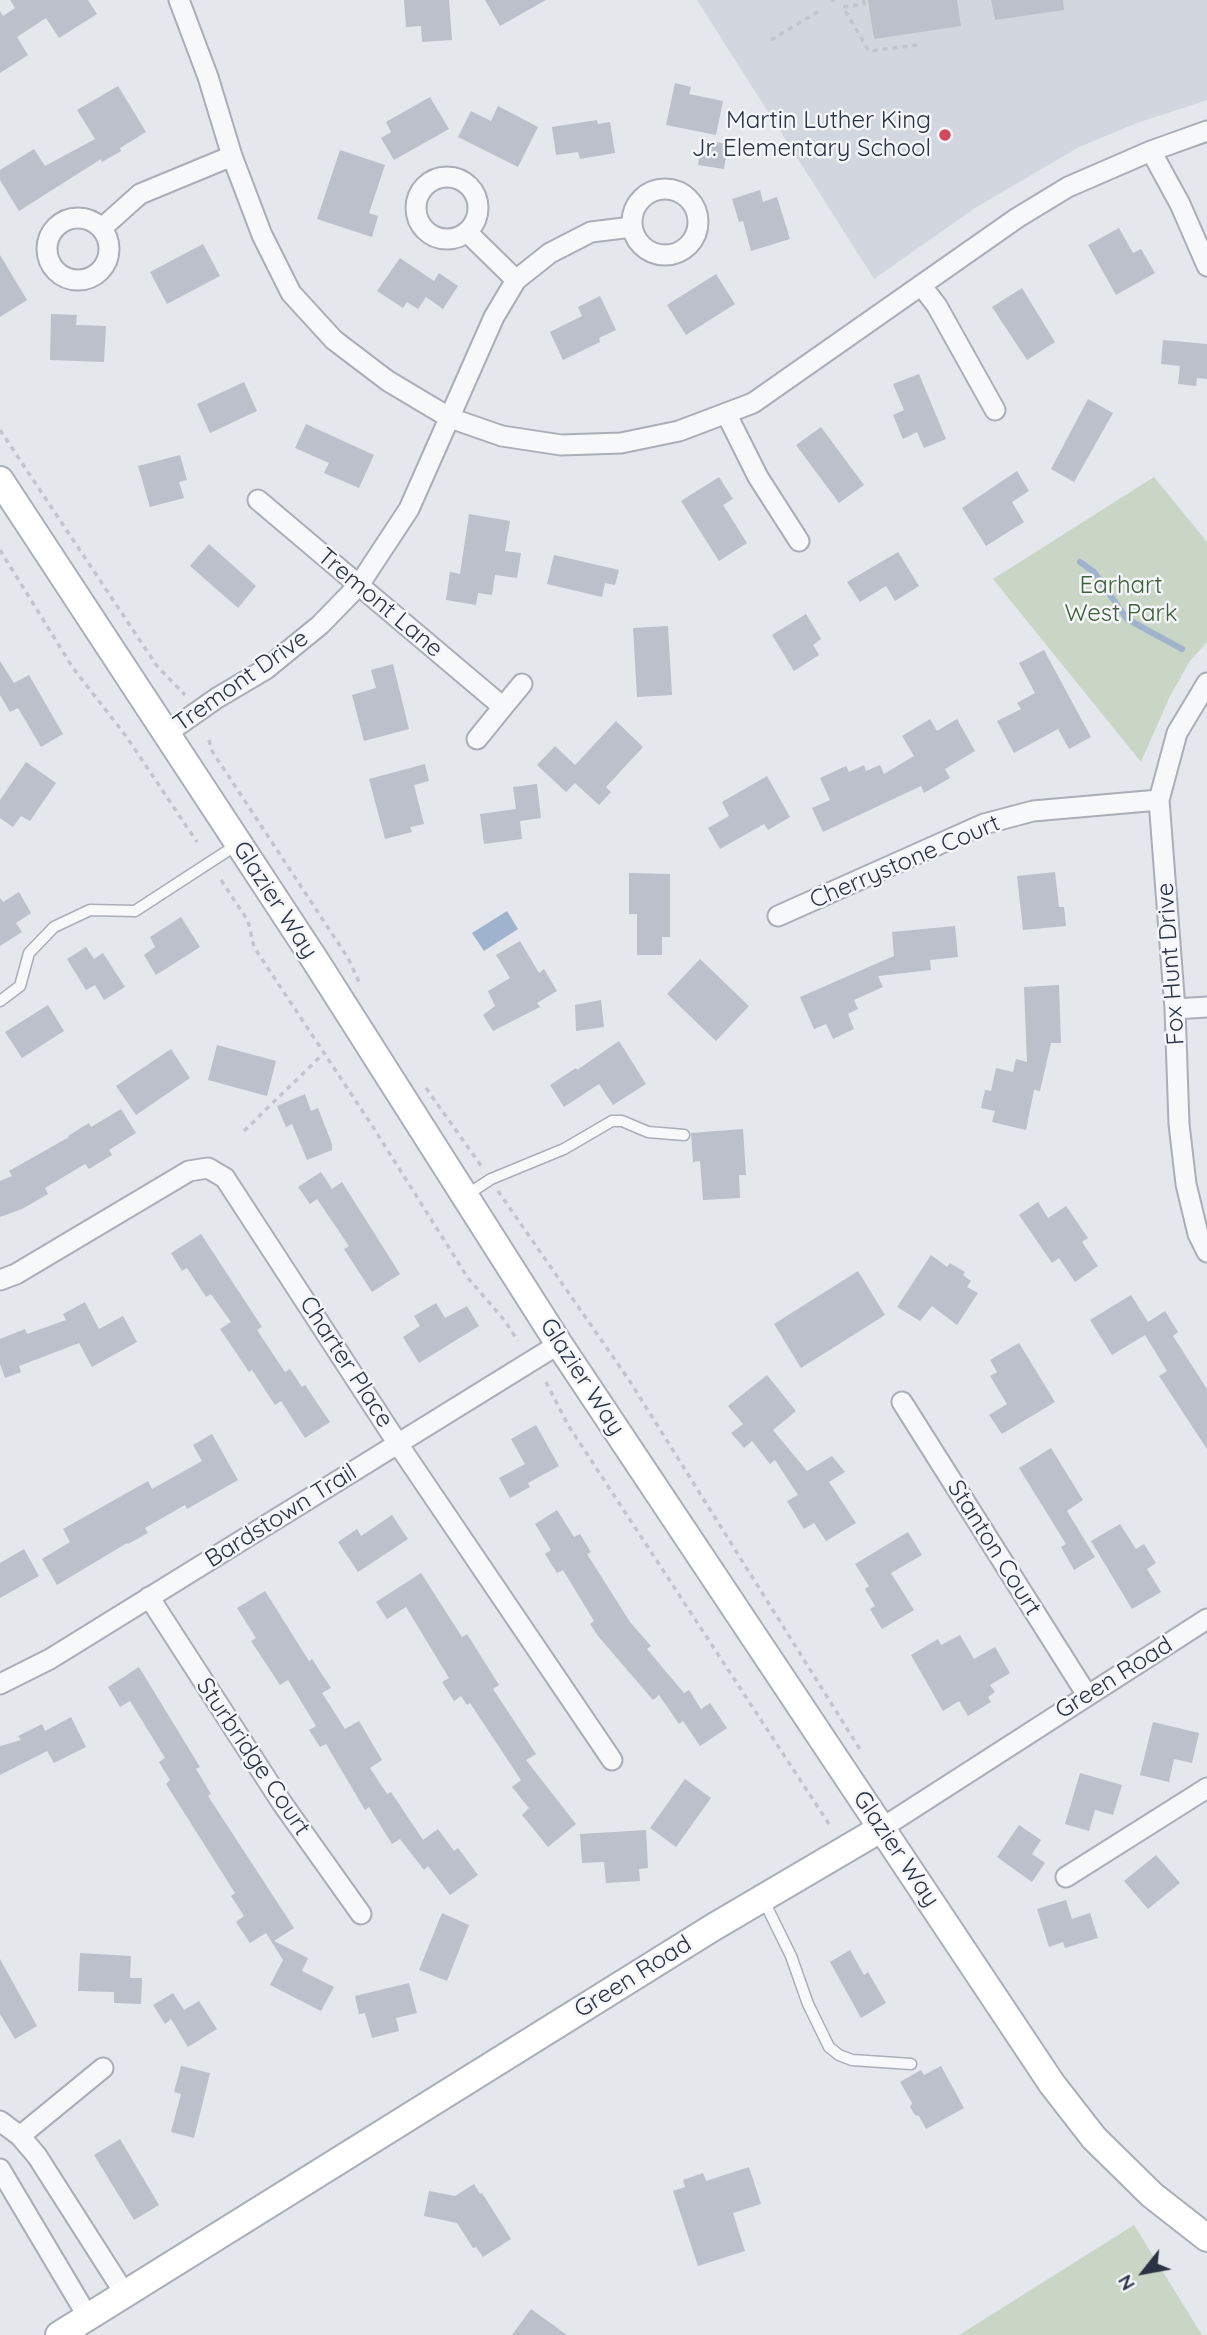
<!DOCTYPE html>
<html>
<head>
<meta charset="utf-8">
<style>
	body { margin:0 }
	#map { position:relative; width:1207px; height:2335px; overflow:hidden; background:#e4e7ec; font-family:Quicksand,sans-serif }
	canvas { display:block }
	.north { position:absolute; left:1109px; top:2237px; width:70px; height:70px; -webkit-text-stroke:5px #f4f6f9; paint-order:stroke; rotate:239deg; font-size:19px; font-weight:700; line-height:28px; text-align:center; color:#2b3445 }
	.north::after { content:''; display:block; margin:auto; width:24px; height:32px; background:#2b3445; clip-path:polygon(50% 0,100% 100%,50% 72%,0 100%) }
</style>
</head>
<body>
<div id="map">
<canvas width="1207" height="2335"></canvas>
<div class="north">N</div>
</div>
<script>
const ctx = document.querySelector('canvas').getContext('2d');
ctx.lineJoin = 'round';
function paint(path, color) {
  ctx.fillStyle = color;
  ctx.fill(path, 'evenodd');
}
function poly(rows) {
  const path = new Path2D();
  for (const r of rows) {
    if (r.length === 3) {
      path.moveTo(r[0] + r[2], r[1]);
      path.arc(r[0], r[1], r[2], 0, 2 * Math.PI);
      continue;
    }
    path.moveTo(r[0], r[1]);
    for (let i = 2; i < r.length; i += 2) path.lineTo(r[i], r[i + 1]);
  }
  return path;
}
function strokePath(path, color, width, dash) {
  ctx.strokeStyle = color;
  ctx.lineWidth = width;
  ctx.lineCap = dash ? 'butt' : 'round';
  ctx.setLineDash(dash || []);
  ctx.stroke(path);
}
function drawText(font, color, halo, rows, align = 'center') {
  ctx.font = font + ' Quicksand,sans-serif';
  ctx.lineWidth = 5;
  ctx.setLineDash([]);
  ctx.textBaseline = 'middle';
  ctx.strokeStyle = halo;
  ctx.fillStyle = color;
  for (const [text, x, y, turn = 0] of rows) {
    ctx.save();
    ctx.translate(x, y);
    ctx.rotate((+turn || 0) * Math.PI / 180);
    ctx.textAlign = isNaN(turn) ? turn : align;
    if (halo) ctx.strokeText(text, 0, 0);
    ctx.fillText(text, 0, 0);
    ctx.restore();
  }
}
const built = poly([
	[697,0,1207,0,1207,100,1137,123,1079,147,975,208,874,279]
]);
const green = poly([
	[1154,477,1207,542,1207,642,1190,661,1170,696,1141,762,993,579],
	[1134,2225,1202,2335,959,2335,975,2325]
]);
const water = poly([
	[507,911,518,929,484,951,472,933]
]);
const stream = poly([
	[1080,562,1094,572,1127,619,1182,649]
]);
const building = poly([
	[10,0,88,0,97,14,59,38,46,18,17,37,28,55,0,73,0,11,3,16,15,8],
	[404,0,449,0,452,40,422,42,421,26,406,27],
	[485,0,546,0,500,26],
	[868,0,957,0,961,26,874,39],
	[991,0,1063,0,1064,10,995,20],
	[675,83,691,87,689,94,723,101,716,135,666,125],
	[118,86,146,132,120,148,121,151,102,162,101,159,19,211,0,180,0,170,34,149,45,166,95,139,77,110],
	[430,97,449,129,394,160,381,138,391,132,386,122],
	[498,106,538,127,518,167,458,137,471,111,491,121],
	[597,120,598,124,610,122,615,153,580,159,578,152,556,155,552,127],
	[701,140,728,144,724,169,698,165],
	[340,150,385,165,369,213,378,216,372,237,317,219],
	[760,190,763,202,777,197,790,239,751,251,743,221,739,222,732,199],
	[1119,228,1133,253,1141,249,1155,273,1116,295,1088,245],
	[203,244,220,276,167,304,150,272],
	[0,255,27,300,0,317],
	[400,258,434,281,439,273,458,286,443,309,426,297,418,309,407,302,403,308,377,291],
	[716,274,735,304,686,335,667,305],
	[1022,288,1055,342,1027,360,992,307],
	[600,296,616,330,599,338,600,342,563,360,550,332,582,316,578,307],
	[51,314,77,315,76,325,106,326,104,362,50,360],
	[1163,340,1207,344,1207,379,1197,378,1196,386,1178,384,1180,366,1161,364],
	[919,374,946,439,924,448,917,432,903,439,893,415,904,410,893,384],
	[244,382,257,411,210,433,197,404],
	[1088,399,1113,413,1074,482,1051,469],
	[306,424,374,455,359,488,324,473,329,463,295,448],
	[821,427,864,485,839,503,796,445],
	[180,455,187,480,179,482,184,498,150,507,138,466],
	[1017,471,1029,491,1012,502,1024,522,986,546,962,508],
	[719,477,733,499,723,505,747,543,719,561,681,501],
	[469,514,510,521,505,551,521,553,517,578,495,575,492,595,478,593,476,605,446,600,450,572,460,574],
	[209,544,256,586,238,608,190,566],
	[898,552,919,586,895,601,886,586,860,602,847,582],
	[554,555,619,570,615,585,605,583,602,597,547,584],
	[806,614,821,639,813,645,819,655,794,671,772,635],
	[668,626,672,695,637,697,633,628],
	[1044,650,1091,737,1069,749,1058,729,1014,753,997,721,1021,709,1017,703,1035,693,1019,663],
	[0,661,14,683,29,675,63,734,41,747,18,708,10,712,0,695],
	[393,664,409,729,364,741,352,695,376,688,371,670],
	[930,719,937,731,957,719,975,751,945,769,950,778,924,793,921,786,823,832,812,808,830,800,820,778,846,766,849,772,864,765,866,771,880,765,884,774,914,756,902,736],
	[616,721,643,747,606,787,611,792,599,805,575,783,566,792,537,765,555,746,575,765],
	[26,762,56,783,30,821,21,816,13,827,0,818,0,800],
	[425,764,429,781,414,785,424,824,410,827,412,832,385,839,369,779],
	[767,776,790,817,768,830,764,824,720,849,708,828,729,816,722,802],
	[537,784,541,818,520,821,522,839,484,844,480,814,516,809,513,787],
	[1055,872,1059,907,1064,907,1066,926,1023,930,1017,876],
	[629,873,670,874,670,937,662,937,662,955,637,955,637,914,629,914],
	[19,892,31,913,16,923,22,932,0,946,0,898,3,902],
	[181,917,200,947,156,975,144,955,155,947,150,937],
	[955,926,958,957,930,960,931,970,878,976,883,987,854,1000,858,1009,848,1014,854,1029,833,1039,826,1024,814,1029,800,997,894,956,892,932],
	[520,941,539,973,544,969,557,991,537,1003,540,1007,493,1031,483,1015,495,1006,488,991,510,978,496,955],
	[86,947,94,959,103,953,125,987,104,1000,95,985,86,990,67,959],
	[700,959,749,1006,716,1041,667,994],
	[1059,985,1061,1043,1051,1043,1040,1091,1034,1090,1026,1130,992,1122,995,1111,981,1108,985,1090,991,1091,996,1068,1013,1072,1016,1059,1027,1062,1024,987],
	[601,1000,604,1027,576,1031,575,1005],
	[48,1005,64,1031,22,1058,5,1032],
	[619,1041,646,1084,613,1105,599,1084,564,1107,550,1085,576,1068,577,1070],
	[217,1045,276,1061,267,1096,208,1080],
	[171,1049,190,1078,136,1115,116,1086],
	[305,1094,311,1111,318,1108,332,1144,332,1150,307,1160,292,1124,286,1127,277,1106],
	[121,1109,136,1133,109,1150,112,1155,89,1169,85,1164,45,1188,48,1194,22,1209,0,1217,0,1181,12,1176,9,1171,69,1137,68,1136,89,1123,91,1127],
	[743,1129,746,1175,739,1175,740,1198,703,1200,700,1161,693,1162,691,1133],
	[321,1172,332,1189,342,1182,400,1274,372,1292,344,1249,349,1246,317,1199,310,1204,298,1187],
	[1038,1202,1048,1218,1066,1206,1088,1238,1082,1242,1098,1266,1075,1282,1059,1258,1052,1263,1019,1215],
	[201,1234,262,1327,257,1330,285,1372,290,1369,302,1387,305,1385,330,1422,305,1438,281,1401,275,1405,252,1370,249,1372,220,1329,231,1322,211,1294,206,1297,187,1268,182,1271,171,1253],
	[931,1255,947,1267,950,1263,965,1272,963,1275,971,1281,967,1287,978,1293,957,1325,932,1306,920,1321,897,1307],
	[858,1271,885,1315,801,1368,774,1324],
	[1131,1295,1148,1322,1165,1311,1178,1332,1173,1336,1207,1389,1207,1449,1159,1376,1167,1371,1145,1335,1112,1355,1090,1320],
	[85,1302,99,1329,123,1316,137,1342,92,1367,79,1343,19,1366,21,1372,5,1378,0,1364,0,1339,25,1329,27,1334,66,1320,63,1314],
	[436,1303,445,1318,467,1306,479,1326,419,1363,403,1337,420,1326,414,1316],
	[1019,1343,1055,1402,1002,1434,989,1415,1007,1404,990,1376,997,1372,990,1360],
	[767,1375,796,1411,773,1430,807,1471,832,1456,845,1472,829,1482,856,1523,826,1541,814,1523,804,1529,787,1501,798,1495,775,1460,770,1464,752,1441,744,1448,731,1433,743,1424,728,1406],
	[536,1425,559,1466,528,1483,530,1487,510,1498,499,1478,525,1464,511,1439],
	[212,1434,238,1480,187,1509,185,1505,145,1528,148,1533,128,1544,127,1543,57,1585,42,1559,70,1542,63,1529,148,1481,152,1489,202,1461,193,1445],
	[1051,1448,1083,1500,1067,1511,1095,1557,1074,1570,1061,1547,1066,1544,1019,1468],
	[557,1510,574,1537,580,1534,591,1552,587,1554,630,1622,651,1646,647,1649,684,1693,689,1690,701,1709,710,1703,727,1728,700,1746,683,1721,679,1724,659,1695,653,1700,598,1636,590,1624,594,1621,563,1570,557,1573,545,1554,551,1550,535,1524],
	[392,1515,408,1539,358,1572,338,1542,357,1529,361,1536],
	[1120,1524,1136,1549,1144,1544,1156,1563,1147,1569,1161,1592,1132,1609,1091,1541],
	[908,1532,922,1555,891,1573,914,1610,882,1629,870,1609,875,1606,865,1589,869,1586,855,1564],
	[24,1549,39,1576,0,1598,0,1563],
	[421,1573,462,1637,467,1634,499,1685,493,1689,536,1754,526,1760,576,1824,548,1847,522,1815,529,1808,512,1787,521,1780,470,1703,467,1705,461,1696,454,1701,442,1682,449,1678,406,1607,387,1619,376,1602],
	[265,1591,309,1661,312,1659,331,1688,322,1693,345,1729,359,1721,382,1760,370,1768,387,1794,391,1792,423,1840,438,1829,454,1851,458,1848,478,1875,450,1895,428,1866,424,1870,400,1839,392,1844,369,1807,365,1810,326,1744,320,1747,309,1730,316,1726,288,1680,280,1685,251,1641,256,1638,237,1608],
	[960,1635,974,1659,995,1647,1010,1673,990,1685,995,1692,988,1697,991,1702,968,1716,959,1701,943,1711,911,1655,938,1639,941,1645],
	[139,1667,200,1767,196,1769,211,1794,208,1796,294,1928,274,1941,308,1958,302,1971,334,1987,321,2011,270,1985,283,1960,266,1933,250,1943,236,1922,244,1916,231,1896,235,1893,166,1784,170,1780,159,1762,165,1758,130,1701,120,1707,108,1687],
	[71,1717,86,1747,54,1763,47,1751,0,1775,0,1746,21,1740,18,1736,42,1724,45,1731],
	[1153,1722,1199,1733,1192,1763,1174,1759,1169,1782,1140,1775],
	[1080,1773,1122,1785,1113,1815,1095,1810,1089,1831,1065,1824],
	[685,1779,711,1798,676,1847,650,1828],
	[1019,1825,1041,1840,1032,1854,1045,1863,1032,1882,997,1857],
	[646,1830,648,1868,639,1869,640,1881,606,1883,604,1862,582,1863,580,1834],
	[1156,1855,1180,1883,1148,1909,1124,1881],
	[1066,1900,1072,1919,1090,1913,1098,1938,1065,1948,1063,1942,1049,1947,1037,1909],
	[442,1913,469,1925,447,1981,419,1970],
	[850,1950,864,1975,868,1972,886,2003,861,2018,830,1962],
	[80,1953,131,1956,130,1978,142,1978,141,2004,114,2003,114,1992,78,1991],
	[0,1959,37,2026,15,2039,0,2014],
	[409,1983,417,2013,396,2018,399,2031,372,2038,365,2013,359,2014,355,1996],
	[173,1993,184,2010,199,2001,217,2029,188,2047,171,2019,165,2024,153,2005],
	[181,2066,210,2073,194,2138,171,2132,181,2094,174,2092],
	[941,2066,964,2108,926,2129,919,2116,915,2115,910,2107,912,2103,900,2082,921,2070,924,2075],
	[120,2139,159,2205,134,2220,94,2155],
	[749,2167,761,2204,733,2213,745,2251,698,2266,673,2191,685,2187,683,2180,703,2173,706,2181],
	[474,2184,480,2194,482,2193,511,2239,483,2257,476,2247,473,2248,457,2223,424,2216,429,2191,455,2196],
	[531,2309,567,2335,512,2335]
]);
const path = poly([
	[864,0,864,4,843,7,869,51,918,45],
	[833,2,833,0],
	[771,40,819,11],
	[0,430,157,666,185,695],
	[0,550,73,668,126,736,197,842],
	[209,740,212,751,348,958,359,982],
	[221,880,248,921,254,947,373,1127,468,1278,505,1321,518,1341],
	[426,1088,482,1167],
	[244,1131,324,1053],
	[498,1191,629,1380,861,1751],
	[546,1382,568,1425,829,1824]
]);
const lane = poly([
	[0,1001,20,986,29,953,54,927,90,910,135,911,238,844],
	[465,1196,491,1179,564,1149,612,1121,622,1121,648,1132,684,1135],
	[763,1899,791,1956,808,2004,829,2047,839,2055,852,2060,911,2064]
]);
const street = poly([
	[179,0,208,77,232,156,262,235,291,293,334,340,388,381,450,418,502,436,561,445,621,443,679,431,753,403,1017,218,1068,187,1151,151,1207,131],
	[1151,151,1180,204,1207,266],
	[447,208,31],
	[665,222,33],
	[78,249,31],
	[102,228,140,194,232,156],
	[467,232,516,280],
	[921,285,937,306,995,410],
	[726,413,758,477,799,541],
	[258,500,503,707,477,739],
	[1207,683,1177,733,1159,800,1175,1009,1179,1124,1186,1184,1198,1234,1207,1252],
	[503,707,522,684],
	[167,733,217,698,266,669,320,625,359,585,409,509,494,317,516,280,550,253,591,232,632,227],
	[778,916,984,824,1033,811,1159,800],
	[1175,1009,1207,1007],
	[0,1280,16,1274,189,1171,208,1168,225,1178,398,1444,612,1760],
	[902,1402,1087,1695],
	[149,1597,282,1803,361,1914],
	[0,1684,50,1659,559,1344],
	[882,1828,1207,1619],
	[1066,1877,1207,1788],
	[0,2121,20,2136,37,2156,125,2294],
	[20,2136,103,2068],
	[0,2169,88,2317]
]);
const secondary = poly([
	[0,480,315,960,559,1344,1052,2084,1094,2138,1152,2195,1207,2238],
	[59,2335,712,1928,882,1828]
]);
const markers = [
	[945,135,7,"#d1495b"]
];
const poiNames = [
	["Martin Luther King",931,121],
	["Jr. Elementary School",931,149]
];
const parkNames = [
	["Earhart",1121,586],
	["West Park",1121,614]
];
const streetNames = [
	["Tremont Lane",380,603,40],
	["Tremont Drive",241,681,-35],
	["Cherrystone Court",905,862,-23],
	["Glazier Way",275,900,57],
	["Fox Hunt Drive",1171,964,-94],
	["Charter Place",346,1362,57],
	["Glazier Way",582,1377,57],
	["Bardstown Trail",281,1516,-32],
	["Stanton Court",994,1548,58],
	["Green Road",1114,1678,-32],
	["Sturbridge Court",253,1757,56],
	["Glazier Way",896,1849,56],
	["Green Road",633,1977,-32]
];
paint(built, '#d2d6de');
paint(green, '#c9d6c5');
paint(water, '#9fb4cc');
strokePath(stream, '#9fb4cc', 6);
paint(building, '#bbc0ca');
strokePath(lane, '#a9aeb7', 13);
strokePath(street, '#a9aeb7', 23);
strokePath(secondary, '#a9aeb7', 30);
strokePath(path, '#c2c5cb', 3.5, [5, 5]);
strokePath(lane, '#f7f8fa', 10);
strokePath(street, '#f7f8fa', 19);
strokePath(secondary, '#fff', 26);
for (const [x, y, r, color] of markers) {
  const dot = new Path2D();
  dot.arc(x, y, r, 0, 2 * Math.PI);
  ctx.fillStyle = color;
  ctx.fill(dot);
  strokePath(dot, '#f4f6f9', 2.5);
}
drawText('24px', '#2b3445', '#f4f6f9', poiNames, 'right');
drawText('24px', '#3f6138', '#f4f6f9', parkNames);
drawText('24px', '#2b3445', '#f4f6f9', streetNames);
</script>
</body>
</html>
